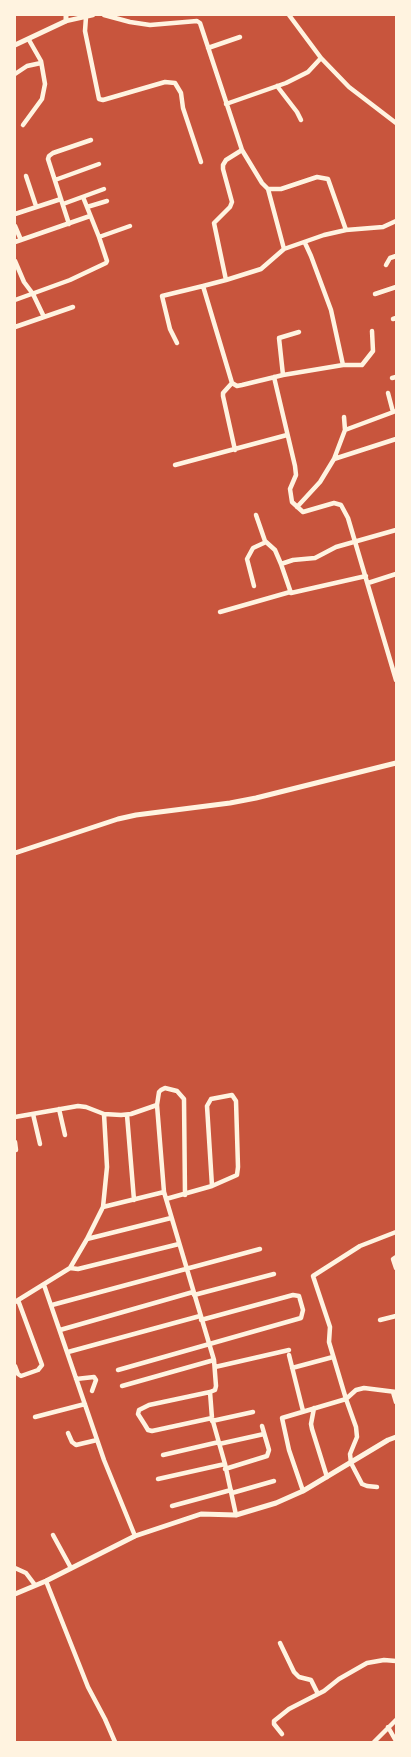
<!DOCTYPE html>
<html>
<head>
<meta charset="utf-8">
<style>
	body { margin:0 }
	#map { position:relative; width:411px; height:1757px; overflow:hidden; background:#c8553d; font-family:"Exo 2",sans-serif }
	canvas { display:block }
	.frame { position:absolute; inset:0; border:16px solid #fff3e0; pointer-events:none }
</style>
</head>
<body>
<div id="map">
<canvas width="411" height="1757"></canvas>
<div class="frame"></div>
</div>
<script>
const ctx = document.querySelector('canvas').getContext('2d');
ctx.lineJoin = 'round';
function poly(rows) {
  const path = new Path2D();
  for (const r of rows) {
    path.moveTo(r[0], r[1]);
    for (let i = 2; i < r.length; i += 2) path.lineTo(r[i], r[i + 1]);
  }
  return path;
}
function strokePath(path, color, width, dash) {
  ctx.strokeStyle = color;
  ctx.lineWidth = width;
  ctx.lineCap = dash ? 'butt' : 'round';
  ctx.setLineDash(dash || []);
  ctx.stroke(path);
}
const minor = poly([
	[104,15,130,22,150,25,197,21,200,23,242,150,262,183,268,189,284,249],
	[289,15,321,58,349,87,396,123],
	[86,17,85,31,99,99,103,100,165,82,175,83,181,93,183,108,201,162],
	[66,21,93,15],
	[208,48,240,37],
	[15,74,27,66,41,63],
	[277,86,297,112,301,120],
	[226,104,286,83,308,72,321,58],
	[23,125,42,99,45,84,41,61,29,40],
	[242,150,226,160,223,165,223,169,232,202,230,207,214,223,226,280,203,286,232,383,237,386,242,385,283,375,343,365,362,365,373,351,372,331],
	[26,176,36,206],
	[55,180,99,164],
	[268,189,281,189,317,177,328,179,346,230],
	[63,204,104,189],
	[87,207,107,201],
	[15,214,61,199],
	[69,224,48,159,49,156,53,153,91,140],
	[15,226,21,240],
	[99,237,130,226],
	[15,242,90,216],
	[305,243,311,256,331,310,343,365],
	[15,261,24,282,33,294,44,317],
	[386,265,390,258,396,256],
	[226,280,261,269,284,249,324,235,346,230,383,227,396,221],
	[375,294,396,287],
	[15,300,70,280,106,263,107,261,99,237,83,197],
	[393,319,396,318],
	[15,327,73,307],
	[177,343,170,329,162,296,203,286],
	[283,375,279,338,299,332],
	[274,377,295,466,296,475,290,489,292,502,303,512,334,503,341,505,348,518,396,680],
	[392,378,396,377],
	[232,383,223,393,223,396,235,450],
	[388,393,393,412],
	[345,430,396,411],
	[334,459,396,439],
	[175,465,287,435],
	[297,507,320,482,334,459,345,430,344,417],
	[256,515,265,541,275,550,281,564,291,593,366,576],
	[281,564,293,560,315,558,336,547,396,530],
	[368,583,396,574],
	[254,586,247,559,253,548,266,542],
	[220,612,290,592],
	[59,1109,65,1135],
	[33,1114,40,1144],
	[127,1115,134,1200],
	[15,1117,78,1106,86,1107,104,1114,121,1115,131,1114,157,1105],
	[15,1142,16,1150],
	[185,1195,184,1099,177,1091,165,1088,161,1090,159,1092,157,1105,164,1192,214,1360,216,1386,215,1390,210,1392,212,1418,225,1464,236,1515],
	[166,1199,212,1186,237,1175,238,1167,236,1101,232,1095,211,1099,207,1106,212,1186],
	[103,1207,164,1192],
	[87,1239,171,1218],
	[396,1257,393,1259,396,1268],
	[70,1268,78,1269,179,1244],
	[44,1285,104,1460,135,1536],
	[194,1295,274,1274],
	[15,1302,70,1268,87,1239,103,1207,107,1167,104,1114],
	[52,1305,260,1249],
	[380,1320,396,1316],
	[60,1330,193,1292],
	[68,1352,200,1316],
	[289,1355,303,1411],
	[15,1366,18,1374,21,1376,38,1370,42,1365,18,1300],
	[215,1367,289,1350],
	[292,1368,333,1357],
	[118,1370,301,1318,303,1310,299,1296,293,1295,201,1320],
	[76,1379,94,1377,96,1380,92,1391],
	[122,1386,214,1360],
	[210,1392,149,1405,139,1410,138,1414,145,1425,148,1430,152,1431,212,1418],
	[393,1392,396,1402],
	[314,1408,311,1424,312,1429,327,1477],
	[35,1417,85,1404],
	[212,1421,253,1412],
	[68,1433,72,1442,76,1445,97,1440],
	[219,1444,264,1434],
	[163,1455,219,1442],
	[225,1469,267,1456,269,1450,262,1426],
	[158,1479,225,1464],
	[377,1487,367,1486,362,1484,351,1463,350,1454,357,1437,356,1427,346,1399,356,1390,364,1388,396,1392],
	[303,1491,289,1450,282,1418,346,1399,329,1342,330,1327,313,1276,360,1246,396,1232],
	[232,1493,274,1481],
	[172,1506,231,1490],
	[53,1535,71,1568],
	[15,1568,26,1573,35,1585],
	[46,1581,88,1687,105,1719,115,1742],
	[280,1643,294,1672,299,1677,311,1680,318,1694],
	[388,1727,396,1741],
	[282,1734,274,1724,274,1721,289,1709,324,1691,339,1679,367,1663,384,1660,396,1661],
	[374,1742,396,1720]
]);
const tertiary = poly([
	[15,45,66,21,66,15],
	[15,853,118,819,136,815,230,803,256,798,396,763],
	[15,1594,46,1581,135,1536,201,1514,236,1515,276,1503,303,1491,388,1440,396,1437]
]);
strokePath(minor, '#fff3e0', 4.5);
strokePath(tertiary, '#fff3e0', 5);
</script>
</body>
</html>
